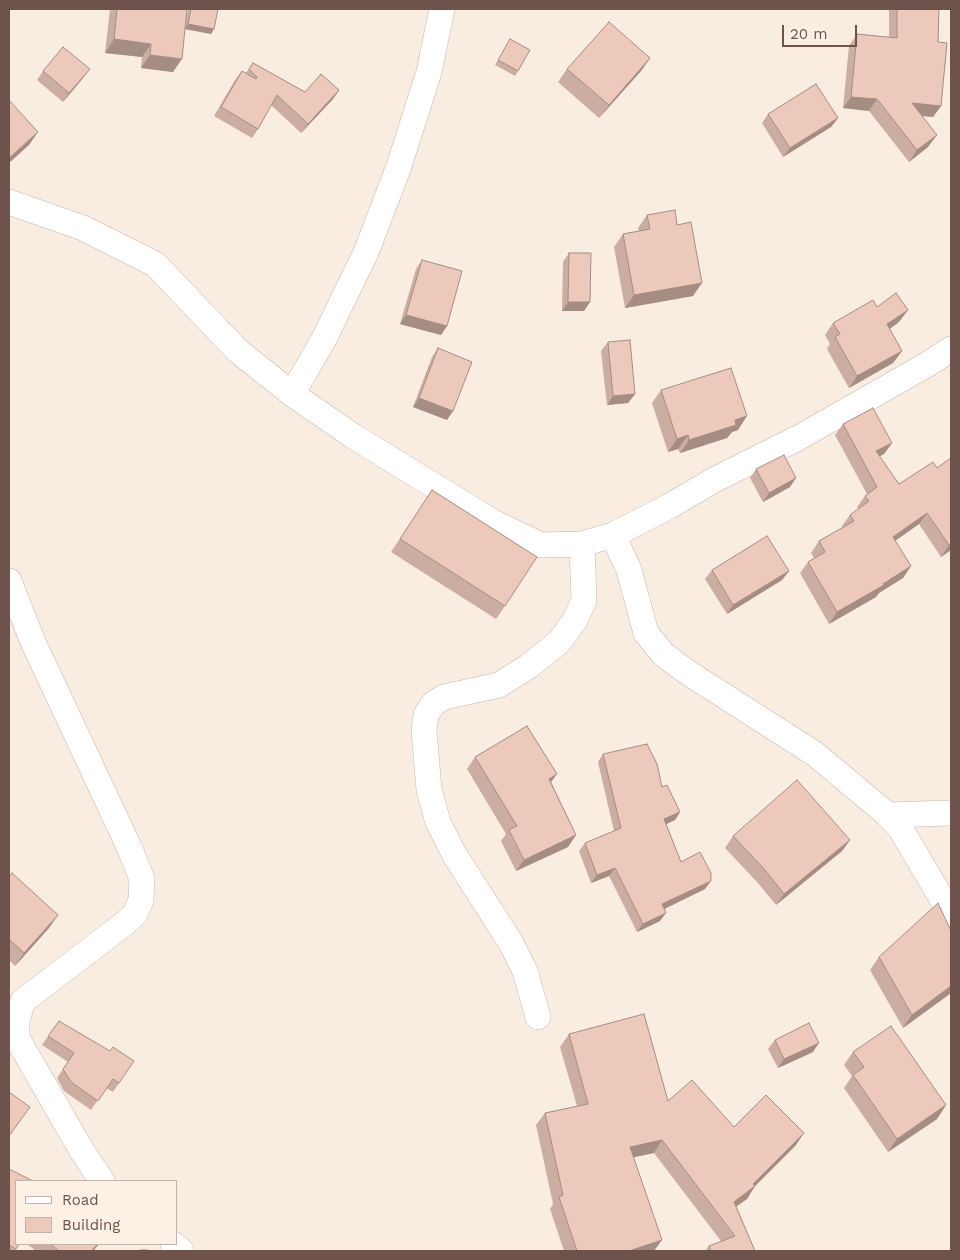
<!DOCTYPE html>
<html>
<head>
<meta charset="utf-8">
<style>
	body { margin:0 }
	#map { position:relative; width:960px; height:1260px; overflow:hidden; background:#f9ede1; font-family:"Work Sans",sans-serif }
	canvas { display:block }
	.frame { position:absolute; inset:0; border:10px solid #6d534b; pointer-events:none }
	.legend { position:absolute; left:15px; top:1180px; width:162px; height:65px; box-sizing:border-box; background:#fdf1e6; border:1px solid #c3b2a8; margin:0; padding:6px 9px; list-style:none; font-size:15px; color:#6d534b }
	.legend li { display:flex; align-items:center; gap:10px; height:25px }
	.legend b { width:25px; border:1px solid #c3b2a8 }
	.scale { position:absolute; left:782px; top:25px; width:75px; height:22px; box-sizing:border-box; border:2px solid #6d534b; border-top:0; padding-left:6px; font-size:15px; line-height:18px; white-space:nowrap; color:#6d534b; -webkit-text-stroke:4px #fdf1e6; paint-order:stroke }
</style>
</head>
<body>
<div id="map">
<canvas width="960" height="1260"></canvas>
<div class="frame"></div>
<ul class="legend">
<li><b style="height:6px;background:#fff"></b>Road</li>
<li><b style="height:14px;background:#ecc9bb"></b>Building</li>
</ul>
<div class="scale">20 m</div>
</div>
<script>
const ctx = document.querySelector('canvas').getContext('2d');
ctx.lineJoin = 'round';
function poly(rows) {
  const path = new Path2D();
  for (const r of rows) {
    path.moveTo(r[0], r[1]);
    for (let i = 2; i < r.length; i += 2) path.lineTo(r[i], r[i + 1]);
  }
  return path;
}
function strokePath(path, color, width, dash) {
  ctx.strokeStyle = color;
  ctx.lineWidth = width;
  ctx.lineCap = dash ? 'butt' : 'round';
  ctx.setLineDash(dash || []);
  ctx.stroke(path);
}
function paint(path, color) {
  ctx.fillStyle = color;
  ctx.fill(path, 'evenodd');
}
const minor = poly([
	[9,202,83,228,155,264,238,351,292,394,353,436,493,522,541,545,582,544,613,535,668,507,714,480,800,437,928,364,951,349],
	[292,394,324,339,367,250,399,166,429,72,442,9],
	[613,535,629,570,646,633,663,654,687,672,815,754,888,815,900,828,951,914],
	[9,581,33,642,130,849,142,879,141,900,135,914,124,924,23,1001,17,1020,17,1038,82,1151,102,1181],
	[888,815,951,813],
	[538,1017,525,971,511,943,454,854,438,822,429,790,424,730,426,715,433,704,444,697,499,685,529,666,560,641,575,620,584,600,582,544],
	[173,1244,181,1251]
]);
const wall = poly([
	[110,9,187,9,186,22,188,9,218,9,211,34,185,29,173,72,141,68,142,57,105,53],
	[889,9,939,9,938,42,941,106,933,117,922,116,928,147,909,162,869,111,843,108,849,46,857,34,889,37],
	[510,39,518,71,515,76,495,65],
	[650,58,641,71,599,118,558,82,567,69],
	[253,63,305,92,339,90,333,99,301,133,271,105,258,129,252,138,214,116,235,80,242,71,246,73],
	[43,71,83,78,63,102,37,80],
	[768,114,838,118,831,127,783,157,762,123],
	[647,215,677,225,693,296,625,308,614,247,623,234,639,231,638,228],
	[569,253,590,302,584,311,562,311,563,262],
	[422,260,447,326,441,335,400,324,416,269],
	[877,307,899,322,890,329,902,351,893,363,849,388,827,349,830,344,825,335,833,323],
	[608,342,635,394,628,403,607,405,601,351],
	[438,348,447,420,413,407,432,357],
	[661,390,738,430,732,432,727,438,680,453,678,449,668,452,652,403],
	[843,424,892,443,884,454,879,456,899,484,937,468,951,458,951,550,941,557,919,524,895,541,911,566,903,578,879,593,876,597,829,624,800,573,808,562,814,558,811,553,819,541,843,527,842,526,850,515,858,509,857,507,865,496,867,494,835,435],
	[756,469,790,487,763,502,750,478],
	[432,490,505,606,496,619,391,552],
	[712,570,789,571,782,580,727,614,705,579],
	[603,754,662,787,680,812,675,820,666,824,681,862,705,889,664,909,660,921,637,932,609,876,591,883,579,851,585,843,614,831,598,762],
	[475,757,551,782,576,835,568,847,516,871,501,841,506,834,467,769],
	[733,836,850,840,842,851,776,905,757,882,725,848],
	[9,877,49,928,15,966,9,960],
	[951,931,951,993,903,1028,870,970,879,957],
	[59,1021,119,1083,113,1092,106,1088,91,1110,64,1091,57,1078,68,1062,42,1045],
	[569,1034,668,1101,734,1127,796,1145,755,1186,747,1199,736,1206,755,1251,705,1251,709,1246,721,1241,654,1153,633,1157,654,1251,564,1251,550,1209,553,1204,536,1125,545,1113,577,1106,560,1047],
	[775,1040,813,1052,778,1068,768,1049],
	[853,1052,946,1105,937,1119,888,1152,844,1088,852,1076,844,1065],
	[9,1169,19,1244,15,1251,9,1251],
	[27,1244,99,1244,93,1251,36,1251]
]);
const shadedWall = poly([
	[188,24,214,29,211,34,185,29],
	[114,39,151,44,142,57,105,53],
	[150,55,182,59,173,72,141,68],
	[650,58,641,71,599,118,609,105],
	[90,69,83,78,63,102,69,93],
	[339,90,333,99,301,133,308,124],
	[851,97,877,99,869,111,843,108],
	[912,103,941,106,933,117,904,114],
	[838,118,831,127,783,157,790,148],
	[38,132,29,145,9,163,9,158],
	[937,135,928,147,909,162,917,150],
	[702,283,693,296,625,308,634,295],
	[568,302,590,302,584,311,562,311],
	[908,310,899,322,878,337,887,324],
	[406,315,447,326,441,335,400,324],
	[902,351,893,363,849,388,857,376],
	[635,394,628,403,607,405,613,396],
	[419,398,453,411,447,420,413,407],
	[747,416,738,430,732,432,727,438,680,453,689,440,735,420],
	[688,435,678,449,668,452,677,439],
	[892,443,884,454,868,462,876,451],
	[796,478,790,487,763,502,769,493],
	[927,513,919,524,885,548,893,537],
	[951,544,951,550,941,557,949,545],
	[911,566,903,578,879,593,876,597,829,624,837,612],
	[789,571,782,580,727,614,733,605],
	[557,774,549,785,549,779],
	[680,812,675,820,658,828,664,819],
	[576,835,568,847,516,871,524,860],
	[850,840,842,851,776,905,784,894],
	[615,868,609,876,591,883,597,875],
	[711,881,705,889,656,913,662,904],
	[666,913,660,921,637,932,643,924],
	[58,915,49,928,15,966,24,953],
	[951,986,951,993,903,1028,912,1015],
	[819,1043,813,1052,778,1068,784,1059],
	[946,1105,937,1119,888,1152,897,1139],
	[804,1133,796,1145,752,1189,755,1186,747,1199,726,1214,734,1202],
	[662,1140,654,1153,621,1160,630,1147],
	[662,1240,654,1251,629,1251],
	[98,1244,99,1244,93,1251,91,1251]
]);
const building = poly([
	[117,9,187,9,182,59,150,55,151,44,114,39,117,9],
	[191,9,218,9,214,29,188,24,191,9],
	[897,9,939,9,938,42,947,43,941,106,912,103,937,135,917,150,877,99,851,97,857,34,897,38,897,9],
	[609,22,650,58,609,105,567,69,609,22],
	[510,39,530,50,518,71,498,60,510,39],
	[63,47,90,69,69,93,43,71,63,47],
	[253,63,305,92,321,74,339,90,308,124,277,95,258,129,221,107,242,71,256,79,257,77,249,69,253,63],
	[816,84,838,118,790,148,768,114,816,84],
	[9,100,38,132,9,158,9,100],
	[675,210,677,225,691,222,702,283,634,295,623,234,650,229,647,215,675,210],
	[569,253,591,253,590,302,568,302,569,253],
	[422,260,462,271,447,326,406,315,422,260],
	[896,293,908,310,887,324,902,351,857,376,835,337,840,334,833,323,873,300,877,307,896,293],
	[630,340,635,394,613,396,608,342,630,340],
	[438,348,472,362,453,411,419,398,438,348],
	[731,368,747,416,735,420,736,425,689,440,688,435,677,439,661,390,731,368],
	[873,408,892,443,876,451,899,484,933,462,937,468,951,458,951,544,949,545,927,513,893,537,911,566,883,584,884,585,837,612,808,562,825,552,819,541,854,521,850,515,869,501,865,496,877,487,843,424,873,408],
	[784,455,796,478,769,493,756,469,784,455],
	[432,490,537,557,505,606,400,539,432,490],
	[767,536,789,571,733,605,712,570,767,536],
	[527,726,557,774,549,779,576,835,524,860,509,830,517,826,475,757,527,726],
	[647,744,657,764,662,787,667,785,680,812,664,819,681,862,700,852,711,873,711,881,662,904,666,913,643,924,615,868,597,875,585,843,621,828,603,754,647,744],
	[797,780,850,840,784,894,765,870,733,836,797,780],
	[12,873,58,915,24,953,9,939,9,877,12,873],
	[938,903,951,931,951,986,912,1015,879,957,938,903],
	[644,1014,668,1101,692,1080,734,1127,766,1095,804,1133,753,1184,755,1186,734,1202,755,1251,711,1251,709,1246,735,1236,662,1140,630,1147,662,1240,629,1251,577,1251,559,1197,563,1195,545,1113,588,1104,569,1034,644,1014],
	[59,1021,110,1051,113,1047,134,1061,119,1083,113,1079,98,1101,71,1082,63,1069,74,1053,48,1036,59,1021],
	[809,1023,819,1043,784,1059,775,1040,809,1023],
	[891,1026,946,1105,897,1139,853,1075,864,1067,853,1052,891,1026],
	[9,1092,30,1107,9,1136,9,1092],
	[9,1169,33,1181,16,1181,16,1244,19,1244,16,1249,9,1245,9,1169],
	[50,1244,98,1244,91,1251,59,1251,50,1244],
	[140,1250,148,1250,149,1251,139,1251,140,1250]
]);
strokePath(minor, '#c8b4aa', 26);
strokePath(minor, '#fff', 25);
paint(wall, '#cbada1');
paint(shadedWall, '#a58d83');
paint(building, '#ecc9bb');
strokePath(building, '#a58d83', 1);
</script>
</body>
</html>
